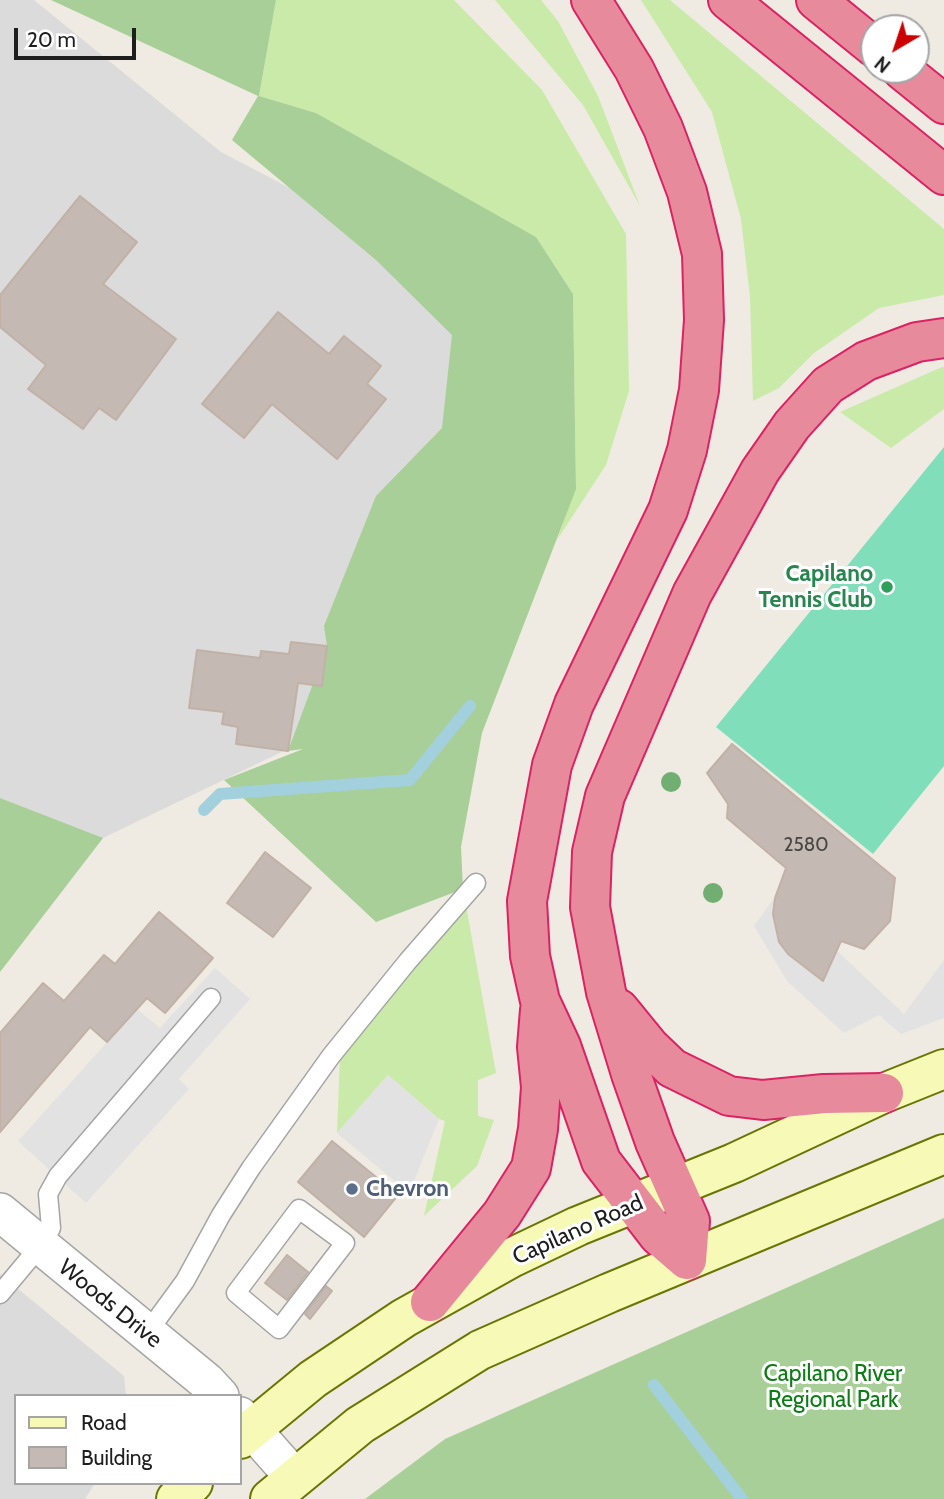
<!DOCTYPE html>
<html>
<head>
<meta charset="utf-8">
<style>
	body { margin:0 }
	#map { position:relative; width:944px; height:1499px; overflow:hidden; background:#efebe3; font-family:Cabin,sans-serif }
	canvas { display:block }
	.legend { position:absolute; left:14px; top:1394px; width:228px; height:91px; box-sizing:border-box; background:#fff; border:2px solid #a5a5a5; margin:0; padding:9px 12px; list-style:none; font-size:21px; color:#1e1e1e }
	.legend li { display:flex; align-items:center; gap:14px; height:35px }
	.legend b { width:35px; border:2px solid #a5a5a5 }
	.north { position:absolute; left:860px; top:14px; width:70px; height:70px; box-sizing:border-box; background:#fff; border:2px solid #a5a5a5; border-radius:50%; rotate:219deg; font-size:19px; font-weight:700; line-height:28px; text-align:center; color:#1e1e1e }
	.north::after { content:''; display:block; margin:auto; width:24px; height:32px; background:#cb0001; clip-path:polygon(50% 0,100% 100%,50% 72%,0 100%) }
	.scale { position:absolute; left:14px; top:28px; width:122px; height:32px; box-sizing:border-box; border:4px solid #1e1e1e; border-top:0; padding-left:9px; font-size:21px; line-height:24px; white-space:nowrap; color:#1e1e1e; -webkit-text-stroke:5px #fff; paint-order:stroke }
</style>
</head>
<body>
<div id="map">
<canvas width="944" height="1499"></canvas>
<ul class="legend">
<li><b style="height:9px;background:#f7fab6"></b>Road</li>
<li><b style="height:19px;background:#c4bab3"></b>Building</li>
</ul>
<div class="north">N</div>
<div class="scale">20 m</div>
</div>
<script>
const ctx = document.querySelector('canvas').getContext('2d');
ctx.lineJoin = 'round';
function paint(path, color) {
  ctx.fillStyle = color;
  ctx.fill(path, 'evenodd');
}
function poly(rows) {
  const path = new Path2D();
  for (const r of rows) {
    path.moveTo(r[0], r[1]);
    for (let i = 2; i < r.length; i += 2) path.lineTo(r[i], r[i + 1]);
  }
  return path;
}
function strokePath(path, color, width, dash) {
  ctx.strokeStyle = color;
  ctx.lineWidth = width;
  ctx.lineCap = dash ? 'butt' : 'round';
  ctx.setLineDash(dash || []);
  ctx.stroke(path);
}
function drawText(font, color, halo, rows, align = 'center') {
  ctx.font = font + ' Cabin,sans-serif';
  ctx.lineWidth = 6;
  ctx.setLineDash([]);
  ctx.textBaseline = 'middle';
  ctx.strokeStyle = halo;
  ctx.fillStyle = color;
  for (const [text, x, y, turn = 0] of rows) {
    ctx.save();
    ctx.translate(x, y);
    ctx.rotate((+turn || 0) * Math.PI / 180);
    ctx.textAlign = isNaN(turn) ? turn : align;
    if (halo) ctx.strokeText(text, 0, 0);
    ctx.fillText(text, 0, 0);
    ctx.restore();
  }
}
const residential = poly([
	[0,0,34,0,221,152,489,292,425,683,103,838,0,972],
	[0,1274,124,1376,126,1396,16,1396,16,1483,95,1483,85,1499,0,1499]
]);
const grass = poly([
	[276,0,454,0,542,90,626,234,629,391,606,465,557,540,576,484,573,294,536,237,316,113,259,96],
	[495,0,541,0,558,21,598,96,640,206,583,105],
	[641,0,670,0,944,229,944,295,879,308,814,353,779,388,753,401,750,297,741,219,712,112],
	[942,367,944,367,944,409,891,448,840,412],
	[463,889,496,1073,478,1080,478,1116,494,1120,477,1166,424,1216,445,1121,439,1119,388,1075,337,1133,340,1055]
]);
const forest = poly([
	[51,0,276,0,259,96,316,113,536,237,573,294,576,489,482,733,461,847,463,889,376,922,224,780,303,749,288,751,327,646,324,626,376,496,442,428,452,335,376,260,232,140,258,96],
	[0,798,103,838,0,972],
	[944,1218,944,1499,365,1499,445,1439]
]);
const pitch = poly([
	[944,447,944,766,873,854,716,727]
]);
const parking = poly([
	[777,894,904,1014,944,960,944,1018,901,1034,879,1015,844,1033,787,981,754,926],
	[215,968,250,999,179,1079,189,1089,86,1203,18,1141,137,1009,160,1028],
	[388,1075,439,1119,409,1193,337,1133]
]);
const stream = poly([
	[204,810,220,794,410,780,470,706],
	[654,1385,742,1499]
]);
const building = poly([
	[80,196,137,242,103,284,176,339,116,420,99,408,83,429,28,389,46,365,0,327,0,295,80,196],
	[278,312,329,354,344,336,381,366,367,384,386,399,337,459,272,404,244,438,202,404,278,312],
	[291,642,327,646,322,686,298,683,288,751,236,744,238,727,222,724,224,712,189,708,197,650,260,658,261,651,289,654,291,642],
	[732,744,895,878,890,921,864,949,841,941,823,981,788,954,779,942,773,914,775,898,786,868,727,818,728,804,707,773,732,744],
	[265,852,311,888,273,937,227,903,265,852],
	[159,912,213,958,165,1013,147,998,107,1042,90,1027,0,1132,0,1033,43,983,64,1001,104,955,115,964,159,912],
	[332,1141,398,1195,364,1237,298,1182,332,1141],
	[287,1255,308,1272,287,1300,265,1283,287,1255],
	[326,1286,332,1291,310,1319,305,1314,326,1286]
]);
const service = poly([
	[299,1209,345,1243,279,1329,236,1293,299,1209],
	[0,1294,40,1246,51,1228,48,1194,58,1176,211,998],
	[147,1333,185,1281,221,1215,251,1168,331,1056,408,961,476,883]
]);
const minor = poly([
	[0,1212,207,1382,220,1396],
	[240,1416,294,1477]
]);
const secondary = poly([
	[240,1439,313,1379,404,1318,513,1257,578,1226,734,1163,884,1093,944,1069],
	[176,1499,193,1483],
	[270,1499,360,1425,480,1350,609,1293,944,1154]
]);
const motorway = poly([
	[591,0,634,69,663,128,687,192,702,254,704,320,699,390,687,450,668,510,574,704,552,765,527,901,530,956,540,1001,561,1046,601,1161,658,1235,687,1260],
	[728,0,944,175],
	[816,0,874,47],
	[902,70,944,104],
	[619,1009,650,1047,672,1068,729,1096,763,1100,824,1094,884,1093],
	[687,1260,690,1221,655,1142,631,1074,606,992,590,907,592,852,605,796,692,594,760,471,792,425,828,385,866,361,917,342,944,338],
	[430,1302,502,1214,531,1168,538,1129,541,1087,537,1047,540,1010]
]);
const trees = [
	[671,782],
	[713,893]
];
const markers = [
	[887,587,7,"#2e9e5b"],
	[352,1189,7,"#5c6f8a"]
];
const numberNames = [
	["2580",806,845]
];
const leisureNames = [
	["Capilano",873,574],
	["Tennis Club",873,600]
];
const serviceNames = [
	["Chevron",366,1189]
];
const streetNames = [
	["Capilano Road",578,1230,-24],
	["Woods Drive",110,1304,39]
];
const parkNames = [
	["Capilano River",833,1374],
	["Regional Park",833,1400]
];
paint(residential, '#dcdbdb');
paint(grass, '#c9eaa8');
paint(forest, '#a8cf97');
paint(pitch, '#80dfba');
paint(parking, '#e2e2e2');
strokePath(stream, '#a3d0dd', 12);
paint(building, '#c4bab3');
strokePath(building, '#c1b1a6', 2);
strokePath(service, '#a5a5a5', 21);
strokePath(minor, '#a5a5a5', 40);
strokePath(secondary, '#6a7603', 42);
strokePath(motorway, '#db2263', 42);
strokePath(service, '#fff', 18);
strokePath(minor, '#fff', 37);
strokePath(secondary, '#f7fab6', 38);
strokePath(motorway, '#e78a9c', 38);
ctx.fillStyle = '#71ae71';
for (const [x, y] of trees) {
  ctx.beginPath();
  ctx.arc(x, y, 10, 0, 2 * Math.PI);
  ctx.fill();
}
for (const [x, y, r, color] of markers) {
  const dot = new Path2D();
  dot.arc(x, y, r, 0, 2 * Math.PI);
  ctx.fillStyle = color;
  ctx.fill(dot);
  strokePath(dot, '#fff', 2.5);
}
drawText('19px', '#484543', null, numberNames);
drawText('bold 23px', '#27864d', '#fff', leisureNames, 'right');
drawText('bold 23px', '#4e5e75', '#fff', serviceNames, 'left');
drawText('23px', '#1e1e1e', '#fff', streetNames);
drawText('23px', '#0a7d13', '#fff', parkNames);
</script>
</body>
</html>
